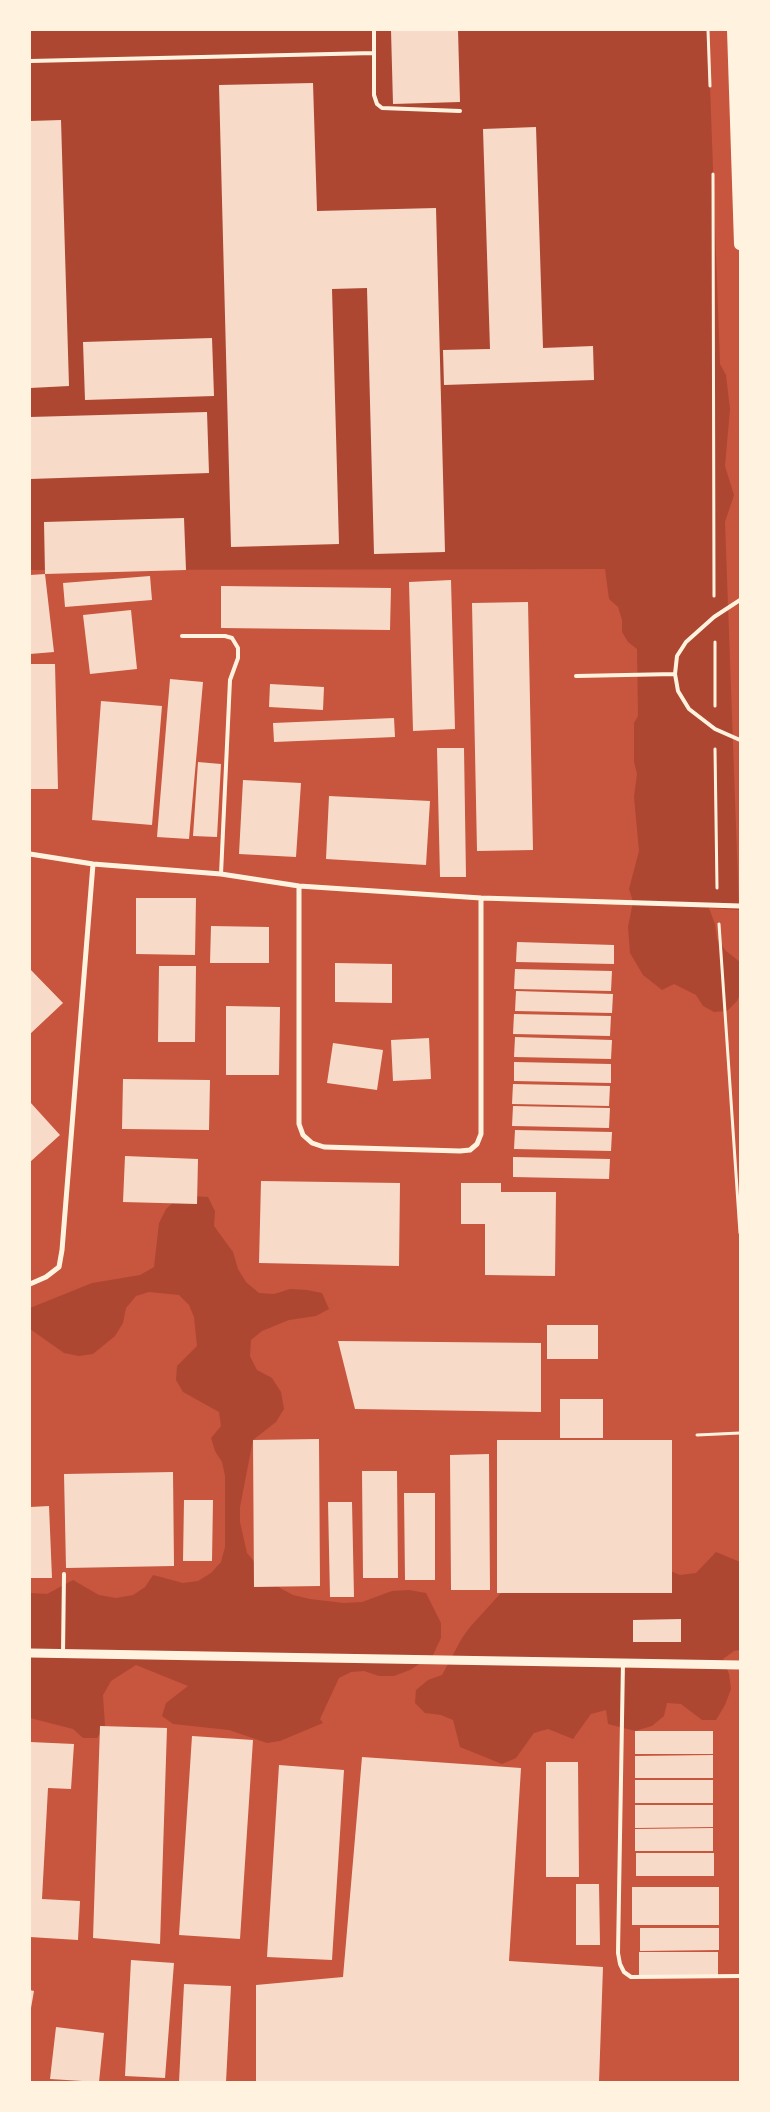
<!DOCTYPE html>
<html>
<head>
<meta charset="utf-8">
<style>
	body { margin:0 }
	#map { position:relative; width:770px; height:2112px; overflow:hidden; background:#c8553d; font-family:"Fira Sans Condensed",sans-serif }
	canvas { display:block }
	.frame { position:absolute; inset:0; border:31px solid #fff3e0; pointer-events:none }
</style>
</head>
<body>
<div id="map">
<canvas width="770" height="2112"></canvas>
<div class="frame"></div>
</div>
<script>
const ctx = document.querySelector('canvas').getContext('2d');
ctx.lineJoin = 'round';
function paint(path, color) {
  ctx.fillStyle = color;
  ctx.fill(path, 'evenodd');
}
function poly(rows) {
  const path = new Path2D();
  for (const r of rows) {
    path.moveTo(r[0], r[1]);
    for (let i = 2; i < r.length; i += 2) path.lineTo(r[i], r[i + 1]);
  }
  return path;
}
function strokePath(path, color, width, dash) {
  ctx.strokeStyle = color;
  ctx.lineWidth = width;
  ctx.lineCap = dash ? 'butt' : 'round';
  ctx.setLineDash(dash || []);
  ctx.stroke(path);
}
const green = poly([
	[30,30,708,30,720,364,726,375,730,409,725,466,734,495,725,522,739,910,709,908,715,924,717,939,726,951,740,962,740,994,737,1001,727,1011,714,1012,703,1006,696,995,674,984,662,990,643,975,630,953,628,927,633,902,629,889,639,851,634,797,637,774,634,762,634,723,638,716,637,649,628,642,622,632,622,620,618,607,609,599,605,569,30,570],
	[191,1196,208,1197,215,1211,214,1226,233,1252,238,1269,246,1282,259,1293,274,1294,290,1289,307,1290,322,1293,329,1309,316,1316,289,1320,262,1331,251,1340,250,1356,257,1370,272,1378,281,1392,284,1409,276,1422,253,1440,240,1507,240,1522,247,1553,257,1565,271,1573,280,1588,293,1595,310,1599,344,1603,362,1602,392,1591,409,1590,426,1593,441,1623,441,1638,433,1655,410,1670,394,1676,379,1676,364,1671,351,1672,339,1678,320,1719,323,1723,280,1741,267,1743,229,1730,173,1724,162,1716,166,1703,188,1686,136,1665,111,1681,103,1695,105,1726,97,1738,83,1738,73,1729,30,1718,30,1593,47,1594,73,1580,99,1595,116,1598,133,1595,145,1587,153,1575,183,1583,198,1581,211,1573,221,1562,225,1547,225,1476,222,1462,215,1451,211,1438,221,1426,219,1412,183,1392,176,1380,177,1366,197,1346,194,1317,189,1305,179,1295,149,1292,136,1296,126,1308,123,1323,115,1336,93,1354,79,1356,64,1353,30,1329,30,1308,92,1283,140,1275,154,1267,159,1223,166,1209,177,1199],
	[716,1552,740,1562,740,1650,734,1651,723,1659,729,1674,731,1689,725,1705,716,1720,702,1720,681,1704,667,1703,664,1716,652,1726,635,1731,608,1724,606,1710,591,1714,573,1739,548,1729,534,1733,516,1758,502,1764,460,1747,453,1720,441,1715,425,1713,415,1703,416,1690,428,1680,442,1675,462,1638,470,1627,500,1594,512,1586,666,1569,680,1575,696,1573]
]);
const building = poly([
	[391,30,458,30,460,102,393,104],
	[313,83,317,211,436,208,445,552,374,554,367,288,332,289,339,544,231,547,219,85],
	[61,120,69,386,30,388,30,121],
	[536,127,543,348,593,346,594,380,444,385,443,350,490,349,483,129],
	[212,338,214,396,85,400,83,342],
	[207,412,209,473,30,479,30,417],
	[184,518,186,570,45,574,44,522],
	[45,574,54,652,30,654,30,575],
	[150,576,152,600,65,607,63,583],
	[451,580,455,729,413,731,409,582],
	[221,586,391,588,390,630,221,628],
	[528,602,533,850,477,851,472,603],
	[131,610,137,669,90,674,83,615],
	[30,664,55,664,58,789,30,789],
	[170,679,203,682,189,839,157,837],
	[270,684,324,687,323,710,269,707],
	[101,701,162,706,152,825,92,820],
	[394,718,395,737,274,742,273,723],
	[437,748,464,748,466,877,440,877],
	[198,762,221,764,217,837,193,836],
	[243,780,301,783,296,857,239,854],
	[329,796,430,801,426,865,326,859],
	[136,898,196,898,195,955,136,954],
	[211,926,269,927,269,963,210,963],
	[517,942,614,945,614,964,516,962],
	[335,963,392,964,392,1003,335,1002],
	[159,966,196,966,195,1042,158,1042],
	[30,969,63,1003,30,1034],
	[515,969,612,971,611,991,514,989],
	[516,991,613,994,612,1013,515,1011],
	[226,1006,280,1007,279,1075,226,1075],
	[514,1014,611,1016,610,1036,513,1034],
	[515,1037,612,1040,611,1059,514,1057],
	[429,1038,431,1079,393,1081,391,1040],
	[333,1043,383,1050,377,1090,327,1083],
	[514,1062,611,1064,611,1083,514,1081],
	[123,1079,210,1080,209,1130,122,1129],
	[513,1084,610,1086,609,1106,512,1104],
	[30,1102,60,1135,30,1162],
	[513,1106,610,1108,609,1128,512,1126],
	[515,1130,612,1132,611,1151,514,1149],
	[125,1156,198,1159,197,1204,123,1202],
	[513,1157,610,1159,609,1179,513,1177],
	[261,1181,400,1183,399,1266,259,1263],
	[461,1183,501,1183,501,1192,556,1192,555,1276,485,1275,485,1224,461,1224],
	[547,1325,598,1325,598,1359,547,1359],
	[338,1341,541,1343,541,1412,355,1409],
	[560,1399,603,1399,603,1438,560,1438],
	[319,1439,320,1586,254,1587,253,1440],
	[497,1440,672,1440,672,1593,497,1593],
	[489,1454,490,1590,451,1590,450,1455],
	[362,1471,397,1471,398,1578,363,1578],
	[173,1472,174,1566,66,1568,64,1474],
	[404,1493,435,1493,435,1580,405,1580],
	[184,1500,213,1500,212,1561,183,1561],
	[328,1502,352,1502,354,1597,330,1597],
	[49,1506,52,1578,30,1578,30,1507],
	[681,1619,681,1642,633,1642,633,1620],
	[100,1726,167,1728,160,1944,93,1938],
	[635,1731,713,1731,713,1754,635,1754],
	[192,1736,253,1740,240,1939,179,1935],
	[30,1742,74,1744,71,1789,48,1788,42,1899,80,1901,78,1940,30,1937],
	[713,1755,713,1778,635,1778,635,1756],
	[362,1757,521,1768,509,1961,603,1967,599,2082,256,2082,256,1985,343,1977],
	[546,1762,578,1762,579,1877,546,1877],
	[279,1765,344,1770,332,1960,267,1957],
	[635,1780,713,1780,713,1803,635,1803],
	[635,1805,713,1805,713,1827,635,1828],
	[713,1828,713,1851,635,1851,635,1829],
	[636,1853,714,1853,714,1876,636,1876],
	[576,1884,599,1884,600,1945,576,1945],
	[632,1887,719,1887,719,1925,632,1925],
	[640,1928,719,1928,719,1950,640,1951],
	[639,1952,718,1952,718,1975,639,1975],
	[131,1960,174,1963,165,2078,125,2076],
	[184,1984,231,1986,226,2082,179,2082],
	[30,1990,34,1991,31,2008,30,2008],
	[56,2027,104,2033,99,2082,50,2079]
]);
const path = poly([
	[708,30,710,86],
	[713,174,714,596],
	[715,642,715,706],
	[715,749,717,888],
	[719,924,740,1233],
	[697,1435,740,1433]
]);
const service = poly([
	[374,53,374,95,377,104,382,108,460,111],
	[30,61,374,53,374,30],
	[740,600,714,617,686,642,677,656,675,674,678,691,689,709,715,729,740,740],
	[182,636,225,636,232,638,238,648,238,658,230,680,221,874],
	[576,676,675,674],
	[63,1653,64,1574],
	[623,1662,618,1953,620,1964,624,1972,631,1977,740,1976]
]);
const minor = poly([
	[30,854,93,864,221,874,299,886,481,898,740,906],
	[299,886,299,1124,303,1135,312,1143,324,1147,460,1151,470,1150,477,1144,481,1134,481,898],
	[30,1284,46,1277,59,1267,62,1250,93,864]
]);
const tertiary = poly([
	[30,1653,740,1665]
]);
const primary = poly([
	[733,30,740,244]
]);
paint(green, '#ae4732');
paint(building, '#f7dbc8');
strokePath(path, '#fff3e0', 3);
strokePath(service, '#fff3e0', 4);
strokePath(minor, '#fff3e0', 5);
strokePath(tertiary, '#fff3e0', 9);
strokePath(primary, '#fff3e0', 12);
</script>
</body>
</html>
